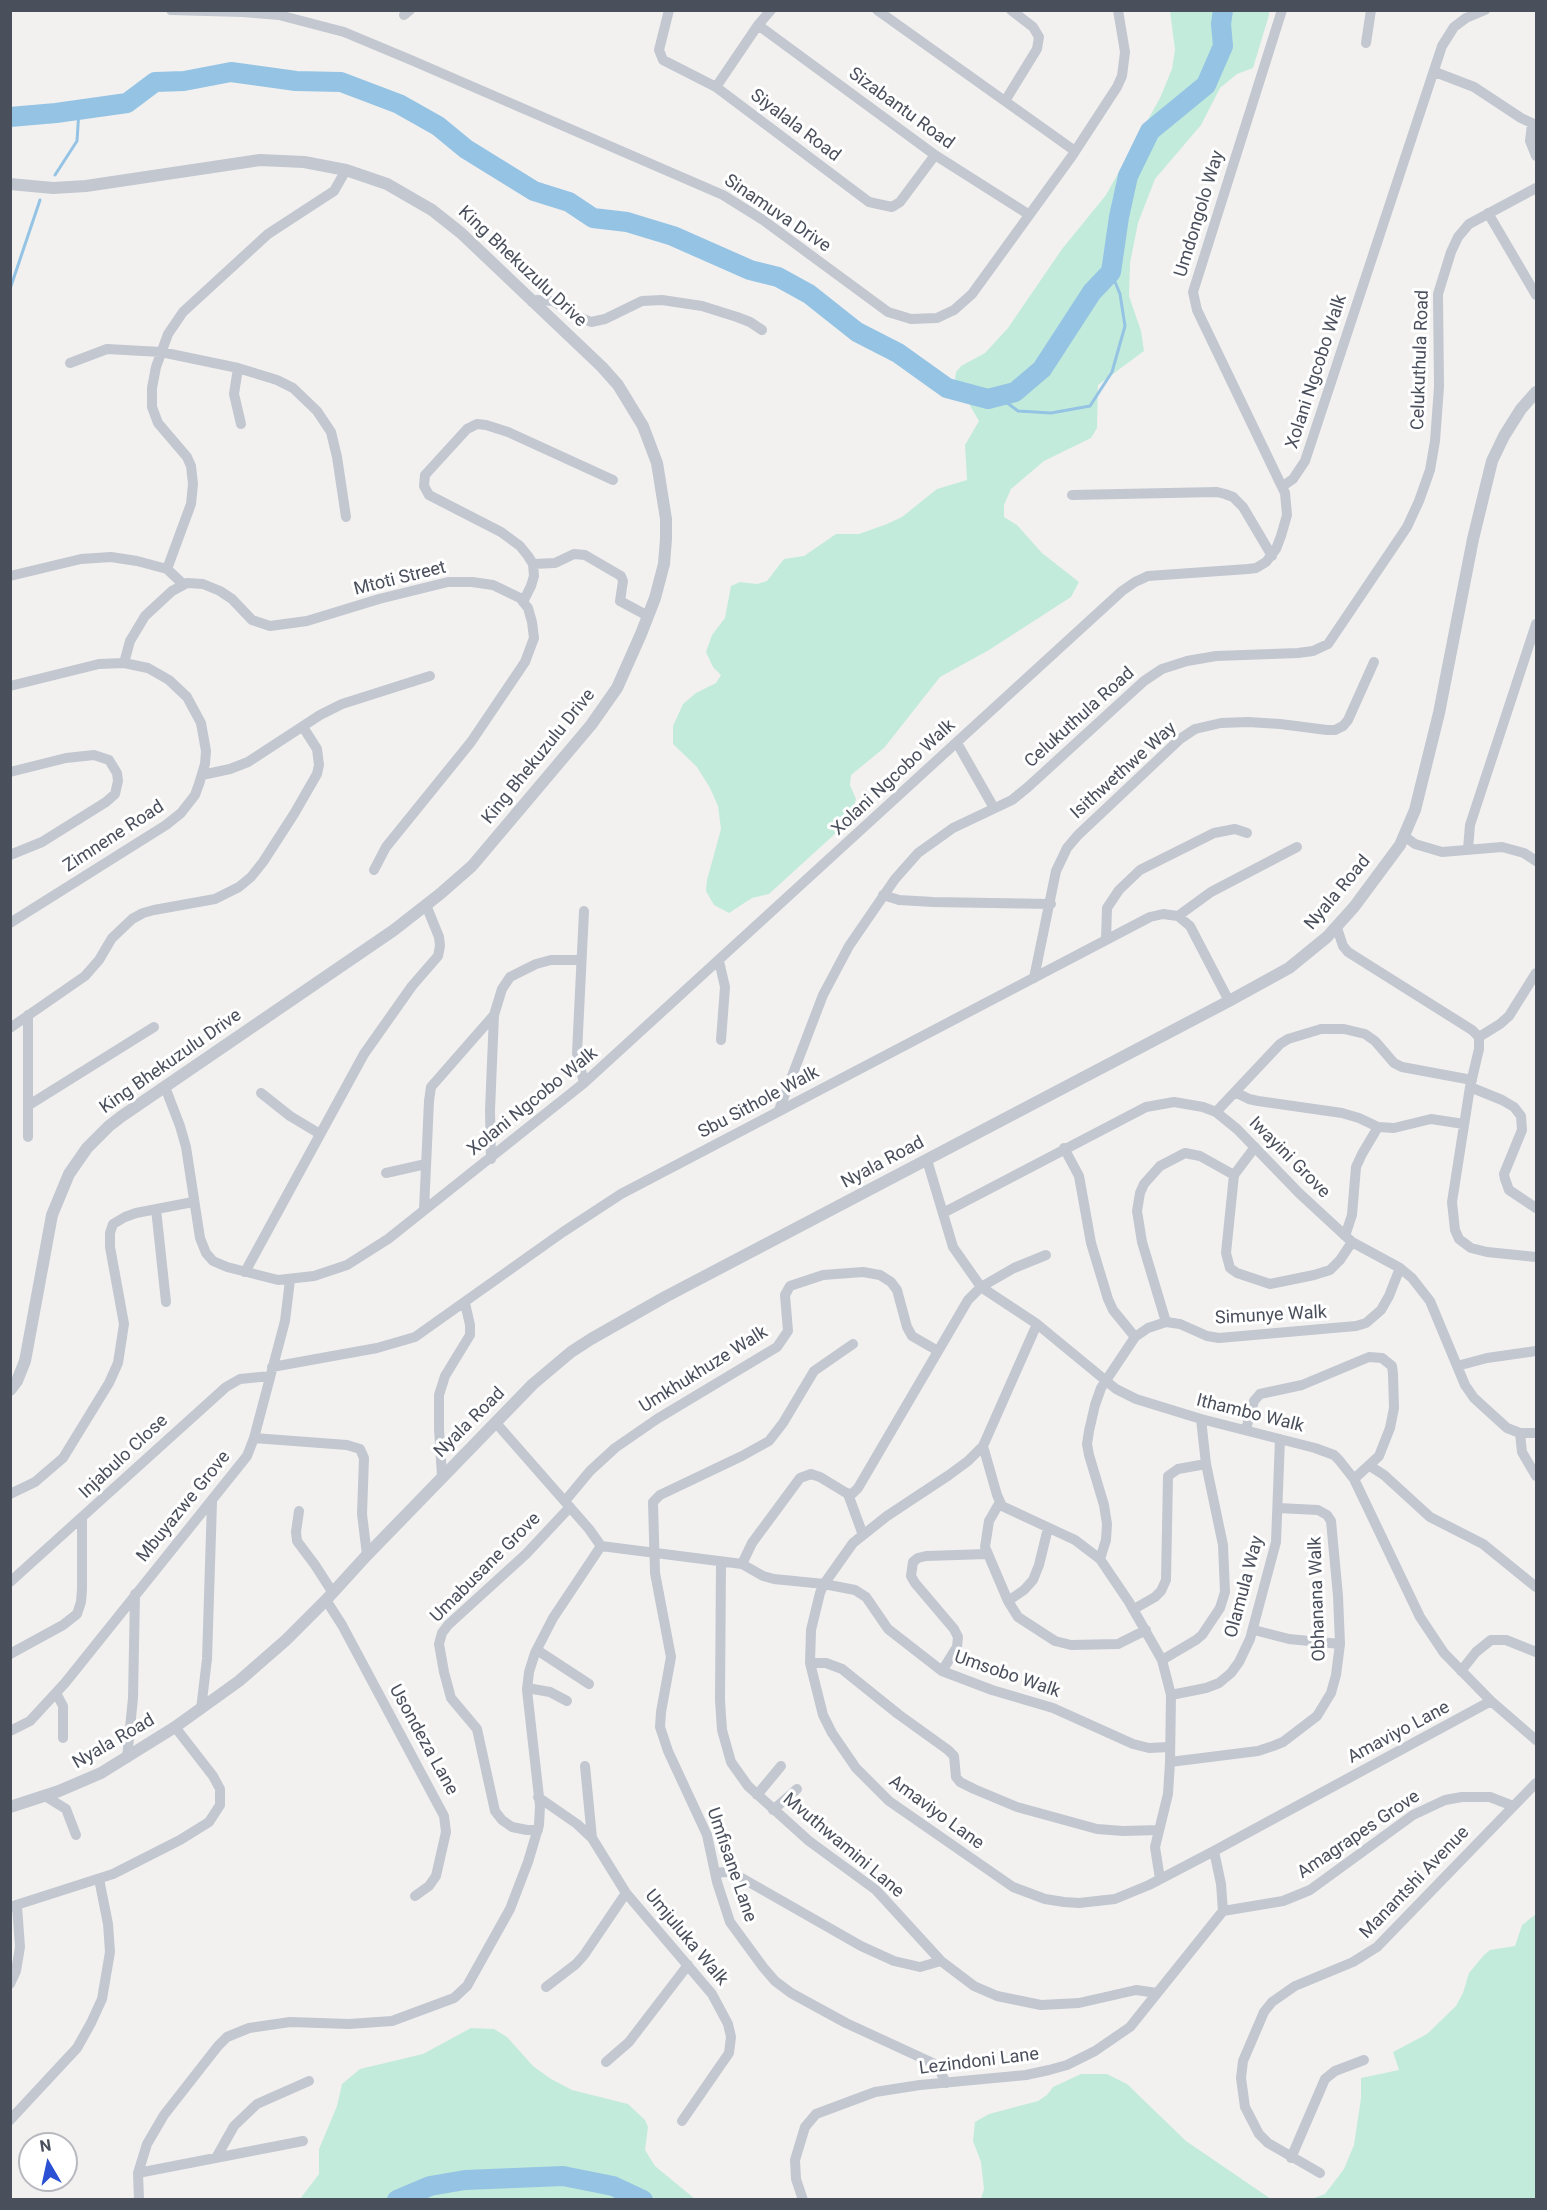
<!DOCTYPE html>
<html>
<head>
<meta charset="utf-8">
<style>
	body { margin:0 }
	#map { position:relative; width:1547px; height:2210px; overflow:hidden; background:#f2f1f0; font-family:Roboto,sans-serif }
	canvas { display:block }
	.frame { position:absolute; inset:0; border:12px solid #4a4f5c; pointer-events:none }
	.north { position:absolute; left:18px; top:2132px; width:60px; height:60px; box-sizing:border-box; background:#fff; border:2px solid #b7b9be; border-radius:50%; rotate:351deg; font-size:16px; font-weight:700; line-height:24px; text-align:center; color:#4a4f5c }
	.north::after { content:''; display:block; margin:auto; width:21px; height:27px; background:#2a50d3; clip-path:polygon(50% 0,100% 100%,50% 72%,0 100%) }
</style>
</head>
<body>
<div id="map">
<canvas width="1547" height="2210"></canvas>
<div class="frame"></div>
<div class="north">N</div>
</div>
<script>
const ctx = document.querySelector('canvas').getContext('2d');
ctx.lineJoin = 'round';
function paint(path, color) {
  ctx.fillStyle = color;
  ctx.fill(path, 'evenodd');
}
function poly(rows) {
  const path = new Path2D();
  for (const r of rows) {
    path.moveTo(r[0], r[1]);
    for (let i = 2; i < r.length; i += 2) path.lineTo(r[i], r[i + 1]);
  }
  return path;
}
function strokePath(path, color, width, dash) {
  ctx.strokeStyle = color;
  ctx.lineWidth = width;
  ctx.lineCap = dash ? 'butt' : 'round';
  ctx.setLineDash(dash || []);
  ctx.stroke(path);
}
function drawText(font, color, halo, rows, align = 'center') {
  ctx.font = font + ' Roboto,sans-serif';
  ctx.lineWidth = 6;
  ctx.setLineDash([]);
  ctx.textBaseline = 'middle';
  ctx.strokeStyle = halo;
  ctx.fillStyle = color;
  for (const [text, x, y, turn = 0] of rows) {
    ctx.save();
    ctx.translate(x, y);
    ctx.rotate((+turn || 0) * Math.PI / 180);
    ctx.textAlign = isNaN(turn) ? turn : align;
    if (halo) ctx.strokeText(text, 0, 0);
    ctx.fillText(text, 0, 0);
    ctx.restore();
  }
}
const green = poly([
	[1170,11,1269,10,1269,15,1253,68,1237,74,1220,88,1201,125,1155,179,1138,223,1130,263,1129,296,1141,331,1144,351,1098,385,1097,428,1091,438,1044,461,1011,489,1004,505,1004,517,1017,525,1042,553,1079,582,1071,597,989,650,940,677,884,748,851,775,850,785,856,799,849,821,769,894,752,898,729,913,714,905,706,891,707,880,721,829,718,806,710,788,697,767,673,744,673,726,683,704,696,693,716,683,721,675,713,667,706,652,712,635,725,618,731,586,740,582,757,584,767,581,784,559,804,556,836,534,859,534,887,524,902,517,937,489,967,480,965,445,979,421,955,380,956,372,961,366,985,353,1008,328,1062,249,1106,195,1160,98,1172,69,1175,50],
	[1536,1914,1536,2199,1312,2199,1325,2194,1344,2169,1354,2145,1361,2098,1361,2078,1399,2070,1393,2052,1427,2034,1456,2006,1463,1993,1469,1973,1484,1955,1490,1950,1515,1946,1522,1925],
	[471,2028,494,2029,507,2037,533,2066,551,2079,572,2090,628,2104,645,2120,648,2127,645,2150,655,2166,695,2199,300,2199,319,2174,319,2149,337,2106,342,2084,360,2069,423,2054],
	[1081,2074,1107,2074,1127,2084,1186,2141,1271,2199,981,2199,984,2189,981,2162,973,2141,975,2122,989,2114,1038,2101,1047,2095,1053,2087]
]);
const stream = poly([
	[55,175,77,141,79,110],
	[10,289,40,200],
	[998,396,1018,411,1051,413,1090,406,1112,372,1125,326,1120,294,1111,272]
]);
const river = poly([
	[10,117,56,113,127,103,155,82,184,81,231,72,296,81,341,82,399,104,438,126,466,149,534,191,569,202,593,218,627,222,673,236,750,270,778,277,809,294,857,332,898,353,947,388,988,399,1015,392,1042,369,1092,292,1111,272,1119,217,1128,176,1150,131,1206,85,1223,46,1221,24,1223,10],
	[397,2200,430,2186,465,2180,563,2176,613,2186,643,2200]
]);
const minor = poly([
	[171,10,243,12,279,15,344,32,411,60,723,195,763,220,888,312,911,319,937,318,954,310,972,294,1072,156,1117,87,1122,76,1125,52,1118,10],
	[669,10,659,50,663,60,716,87,869,202,892,207,900,202,935,155],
	[877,10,1075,151],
	[404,15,410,10],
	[758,25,935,155,1028,214],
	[1366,43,1371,10],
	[1435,72,1474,87,1521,118,1536,125],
	[716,87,758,25,771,10],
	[1005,101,1037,49,1039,37,1033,27,1011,10],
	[1532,124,1530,141,1536,156],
	[1488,213,1536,295],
	[532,302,537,300,553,301,577,316,591,322,605,319,642,301,662,300,702,306,737,317,750,322,762,330],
	[70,363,107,349,161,352,238,368,277,380,293,388,317,411,331,432,337,457,346,517],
	[238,368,234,394,241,424],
	[1283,486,1293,479,1305,461,1442,46,1454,27,1466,18,1485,10],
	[1072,495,1217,492,1225,494,1233,497,1243,507,1272,556],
	[533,564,555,563,574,554,585,555,621,576,623,581,620,601,648,616],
	[167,569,191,504,193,484,191,466,187,457,158,423,152,407,152,388,156,367,168,334,183,312,268,234,334,191,346,170],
	[10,576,81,559,111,557,137,561,167,569,183,584],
	[523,602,531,586,534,576,533,564,528,556,520,546,501,532,429,495,424,486,425,475,467,429,477,424,486,425,508,432,613,480],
	[124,663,130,641,145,616,172,591,187,583,203,584,220,591,232,599,252,620,270,626,307,621,379,599,448,582,472,582,493,585,520,598,528,608,532,622,534,638,525,662,471,742,386,847,374,870],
	[10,686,99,664,124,663,148,668,169,680,187,697,201,723,206,751,205,764,199,784,195,795,181,813,166,825,10,923],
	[957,743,994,808],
	[10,772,66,758,94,755,109,760,117,773,118,781,115,794,106,802,42,842,10,855],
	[202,775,230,769,248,762,320,715,342,704,430,676],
	[1404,836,1415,844,1442,852,1502,847,1524,853,1536,861],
	[1468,849,1470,825,1536,624],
	[883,895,899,900,933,902,1051,904],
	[584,911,577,1053,584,1083],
	[1178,916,1211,892,1297,847],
	[1337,928,1343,946,1348,952,1472,1030,1479,1037],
	[1106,939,1107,908,1119,890,1140,870,1214,833,1235,829,1247,833],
	[719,961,725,987,721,1040],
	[1034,978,1056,871,1067,848,1078,835,1180,739,1195,729,1221,723,1248,722,1280,724,1327,730,1335,730,1343,726,1348,720,1374,662],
	[28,1015,28,1137],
	[10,1028,85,976,99,960,112,938,132,919,143,913,154,910,215,899,239,887,251,877,263,862,294,814,317,774,319,765,317,749,303,727],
	[1479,1037,1479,1049,1470,1087,1452,1202,1455,1230,1459,1239,1471,1248,1487,1252,1536,1257],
	[1479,1037,1500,1024,1509,1016,1536,973],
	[165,1087,180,1126,186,1147,200,1238,206,1253,213,1261,227,1267,278,1280,314,1276,347,1265,388,1239,584,1083,1122,591,1135,582,1148,576,1248,569,1256,568,1266,562,1276,549,1281,536,1287,515,1285,493,1197,310,1193,292,1282,10],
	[1470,1087,1502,1100,1514,1107,1521,1116,1522,1130,1504,1174,1505,1179,1509,1190,1536,1208],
	[1235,1092,1249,1099,1258,1101,1342,1113,1359,1118,1378,1127,1394,1128,1431,1119,1464,1124],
	[261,1093,290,1116,320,1134],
	[29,1105,154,1027],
	[779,1110,823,995,849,946,895,879,918,853,953,828,1012,800,1028,787,1144,681,1162,669,1187,661,1216,656,1298,653,1313,651,1328,644,1407,527,1419,501,1430,470,1435,441,1439,387,1438,294,1451,252,1458,237,1469,224,1536,188],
	[1216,1112,1280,1044,1288,1039,1321,1029,1344,1029,1365,1034,1375,1041,1394,1063,1402,1067,1472,1080],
	[1255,1147,1234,1175,1226,1253,1230,1268,1237,1273,1270,1284,1314,1275,1330,1270,1340,1260,1352,1242],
	[1064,1148,1079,1176,1091,1243,1108,1299,1113,1310,1135,1337],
	[491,1159,490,1110,494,1015,502,989,510,977,536,964,551,960,581,960],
	[927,1160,953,1247,981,1287,1037,1324,1116,1389,1136,1399,1201,1419,1315,1448,1334,1455,1339,1460,1354,1479,1420,1617,1444,1653,1491,1701,1536,1740],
	[386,1173,426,1164],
	[156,1209,166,1302],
	[424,1210,429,1101,431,1087,494,1015],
	[943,1213,1146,1107,1174,1102,1203,1107,1216,1112,1237,1129,1299,1193,1352,1242,1400,1268,1412,1278,1430,1301,1465,1385,1474,1398,1507,1428,1520,1433,1536,1433],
	[1345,1236,1352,1215,1356,1167,1362,1154,1378,1127],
	[245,1272,364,1054,412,986,438,956,440,946,439,937,426,905],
	[1166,1322,1142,1242,1137,1211,1140,1193,1144,1184,1160,1166,1185,1153,1200,1156,1234,1175],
	[1037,1324,983,1446,968,1461,949,1475,887,1516,853,1543,824,1584,820,1593,811,1630,810,1663,823,1715,832,1733,856,1768,889,1801,1013,1887,1045,1899,1064,1902,1079,1903,1115,1899,1149,1885,1214,1851,1491,1701],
	[853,1344,814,1371,783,1423,769,1441,742,1456,660,1495,653,1502,655,1573,671,1657,661,1712,660,1727,668,1751,707,1835,717,1882,730,1922,763,1967,775,1981,791,1993,846,2023,937,2065,946,2083],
	[1457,1366,1487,1358,1536,1351],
	[272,1367,377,1348,415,1337,563,1232,621,1194,1150,917,1163,914,1178,916,1190,926,1229,1001],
	[496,1423,589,1529,601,1546],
	[1246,1429,1254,1401,1260,1394,1302,1385,1369,1357,1382,1358,1392,1366,1393,1374,1394,1408,1390,1428,1379,1456,1354,1479],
	[1520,1433,1522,1452,1536,1476],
	[254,1438,347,1445,360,1449,364,1458,362,1514,367,1555],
	[983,1446,997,1495,1002,1506,1075,1540,1100,1559,1129,1602,1162,1660,1171,1695,1170,1762,1168,1794,1155,1847,1160,1879],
	[1370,1466,1384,1475,1430,1517,1483,1544,1536,1587],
	[442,1476,439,1429,439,1395,445,1376,470,1335,470,1325,465,1303],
	[10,1494,35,1482,63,1458,109,1383,118,1363,124,1324,110,1247,110,1233,113,1224,125,1217,136,1213,193,1202],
	[848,1494,863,1535],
	[565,1501,590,1471,615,1448,657,1419,777,1347,788,1331,785,1295,790,1286,823,1275,863,1272,880,1275,891,1282,897,1290,907,1327,912,1336,938,1351],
	[1000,1502,989,1521,985,1547,1008,1601,1018,1617,1055,1641,1071,1645,1118,1644,1146,1630],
	[299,1511,296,1532,297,1541,315,1565,333,1593],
	[601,1546,742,1564,763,1576,774,1579,824,1584,855,1590,866,1597,888,1629,942,1671,992,1690,1053,1708,1133,1744,1149,1748,1169,1747],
	[1100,1559,1106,1540,1107,1524,1104,1505,1089,1455,1087,1444,1089,1431,1095,1405,1101,1388,1135,1337,1148,1328,1166,1322,1180,1324,1207,1336,1219,1338,1356,1326,1366,1323,1381,1310,1389,1296,1400,1268],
	[721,1562,720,1700,722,1730,731,1762,748,1786,809,1841,876,1890,941,1961,974,1986,997,1996,1041,2005,1079,2003,1136,1990,1157,1993],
	[742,1564,752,1543,800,1478,811,1474,820,1477,848,1494,853,1493,858,1488,968,1300,981,1287,1014,1268,1046,1255],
	[10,1582,226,1387,240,1379,270,1376],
	[326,1600,342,1625,444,1816,446,1832,436,1876,429,1886,415,1896],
	[1008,1601,1024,1590,1033,1580,1039,1565,1048,1528],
	[1134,1609,1155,1597,1161,1591,1166,1580,1168,1476,1178,1469,1206,1464],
	[1254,1630,1289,1639,1340,1644],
	[537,1650,589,1684],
	[10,1654,63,1625,77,1614,81,1602,82,1589,82,1518],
	[1162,1660,1196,1640,1202,1635,1220,1608,1225,1592,1223,1545,1206,1464,1201,1419],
	[810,1663,826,1663,842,1669,898,1714,948,1750,954,1756,956,1777,960,1782,974,1789,1017,1807,1097,1829,1123,1831,1159,1830],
	[942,1671,957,1647,958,1637,954,1629,915,1583,911,1576,913,1562,918,1558,926,1556,987,1554],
	[1461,1671,1476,1652,1491,1640,1506,1640,1536,1652],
	[527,1688,550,1692,567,1701],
	[56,1693,63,1706,63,1738],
	[1171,1695,1206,1688,1219,1683,1231,1673,1239,1662,1250,1639,1276,1542,1280,1439],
	[201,1709,207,1659,212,1502],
	[10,1731,30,1721,65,1683,247,1456,254,1438,285,1321,290,1280],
	[127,1758,133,1698,135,1594],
	[1170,1762,1258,1751,1273,1746,1283,1742,1317,1716,1331,1693,1336,1675,1340,1644,1338,1596,1331,1521,1327,1515,1318,1510,1278,1508],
	[585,1766,592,1838],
	[757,1795,781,1766],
	[45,1796,66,1809,76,1835],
	[538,1797,577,1824,592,1838,626,1893,712,1994,728,2024,731,2037,729,2053,682,2121],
	[773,1810,797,1789],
	[538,1830,527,1830,512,1827,502,1820,495,1811,477,1729,451,1698,444,1672,439,1644,442,1633,448,1625,526,1554,570,1507],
	[715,1873,725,1872,733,1873,861,1946,894,1961,920,1967,941,1961],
	[10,1907,113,1874,180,1840,209,1822,220,1805,220,1789,213,1776,175,1727],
	[1223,1911,1283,1901,1310,1890,1413,1815,1445,1800,1462,1797,1490,1797,1513,1806],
	[10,1984,16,1971,20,1947,17,1906],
	[546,1987,576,1964,584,1955,626,1893],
	[606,2062,629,2042,688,1965],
	[10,2120,77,2048,91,2023,102,1999,110,1952,108,1924,99,1879],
	[216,2158,234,2126,257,2104,309,2081],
	[1291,2158,1325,2079,1335,2071,1364,2060],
	[138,2173,303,2141],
	[1320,2173,1268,2143,1259,2134,1245,2107,1241,2078,1243,2061,1264,2012,1272,2002,1295,1986,1353,1962,1377,1947,1536,1783],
	[139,2200,138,2173,147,2144,164,2115,218,2046,227,2037,249,2028,290,2022,349,2024,392,2021,454,1998,467,1986,510,1909,528,1862,539,1825,540,1806,527,1690,529,1672,535,1653,553,1618,601,1546],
	[803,2200,796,2179,795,2160,805,2127,816,2114,875,2092,920,2085,1026,2075,1049,2070,1067,2065,1095,2051,1130,2027,1223,1911,1221,1884,1214,1851]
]);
const tertiary = poly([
	[10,184,53,188,86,186,260,160,304,162,346,170,387,184,432,210,461,233,602,367,618,385,643,426,657,463,666,519,666,539,664,564,655,598,641,634,617,688,591,725,472,866,440,894,394,930,122,1116,109,1126,87,1148,69,1174,52,1215,25,1361,17,1381,10,1390],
	[10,1807,59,1791,101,1773,175,1727,239,1681,286,1640,326,1600,367,1555,533,1384,571,1352,591,1339,665,1297,1229,1001,1289,968,1327,937,1354,907,1400,845,1415,810,1439,713,1473,539,1492,461,1504,436,1521,409,1536,392]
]);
const streetNames = [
	["Sizabantu Road",901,109,36],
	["Siyalala Road",795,126,37],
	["Sinamuva Drive",777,214,34],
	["Umdongolo Way",1200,214,-73],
	["King Bhekuzulu Drive",522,267,43],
	["Celukuthula Road",1421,360,-88],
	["Xolani Ngcobo Walk",1317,372,-72],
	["Mtoti Street",400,579,-14],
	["Celukuthula Road",1080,718,-42],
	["King Bhekuzulu Drive",539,757,-51],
	["Isithwethwe Way",1124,771,-42],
	["Xolani Ngcobo Walk",894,778,-43],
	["Zimnene Road",114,837,-33],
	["Nyala Road",1338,893,-50],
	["King Bhekuzulu Drive",171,1062,-35],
	["Xolani Ngcobo Walk",533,1102,-39],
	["Sbu Sithole Walk",759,1103,-28],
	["Iwayini Grove",1289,1158,45],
	["Nyala Road",883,1163,-28],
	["Simunye Walk",1271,1316,-3],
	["Umkhukhuze Walk",704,1370,-32],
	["Ithambo Walk",1250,1414,14],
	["Nyala Road",470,1423,-45],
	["Injabulo Close",124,1457,-43],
	["Mbuyazwe Grove",184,1507,-51],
	["Umabusane Grove",486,1568,-45],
	["Olamula Way",1245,1587,-75],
	["Obhanana Walk",1318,1599,-92],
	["Umsobo Walk",1007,1675,19],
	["Amaviyo Lane",1399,1733,-28],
	["Usondeza Lane",423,1740,61],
	["Nyala Road",114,1742,-30],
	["Amaviyo Lane",936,1813,36],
	["Amagrapes Grove",1359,1835,-34],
	["Mvuthwamini Lane",843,1846,40],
	["Umfisane Lane",731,1865,71],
	["Manantshi Avenue",1415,1883,-46],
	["Umjuluka Walk",686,1938,50],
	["Lezindoni Lane",979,2062,-7]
];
paint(green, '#c3ebdb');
strokePath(stream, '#94c3e4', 3);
strokePath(river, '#94c3e4', 20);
strokePath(minor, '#c2c7d0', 10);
strokePath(tertiary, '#c2c7d0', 12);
drawText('18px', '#4a4f5c', '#fff', streetNames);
</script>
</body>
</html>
